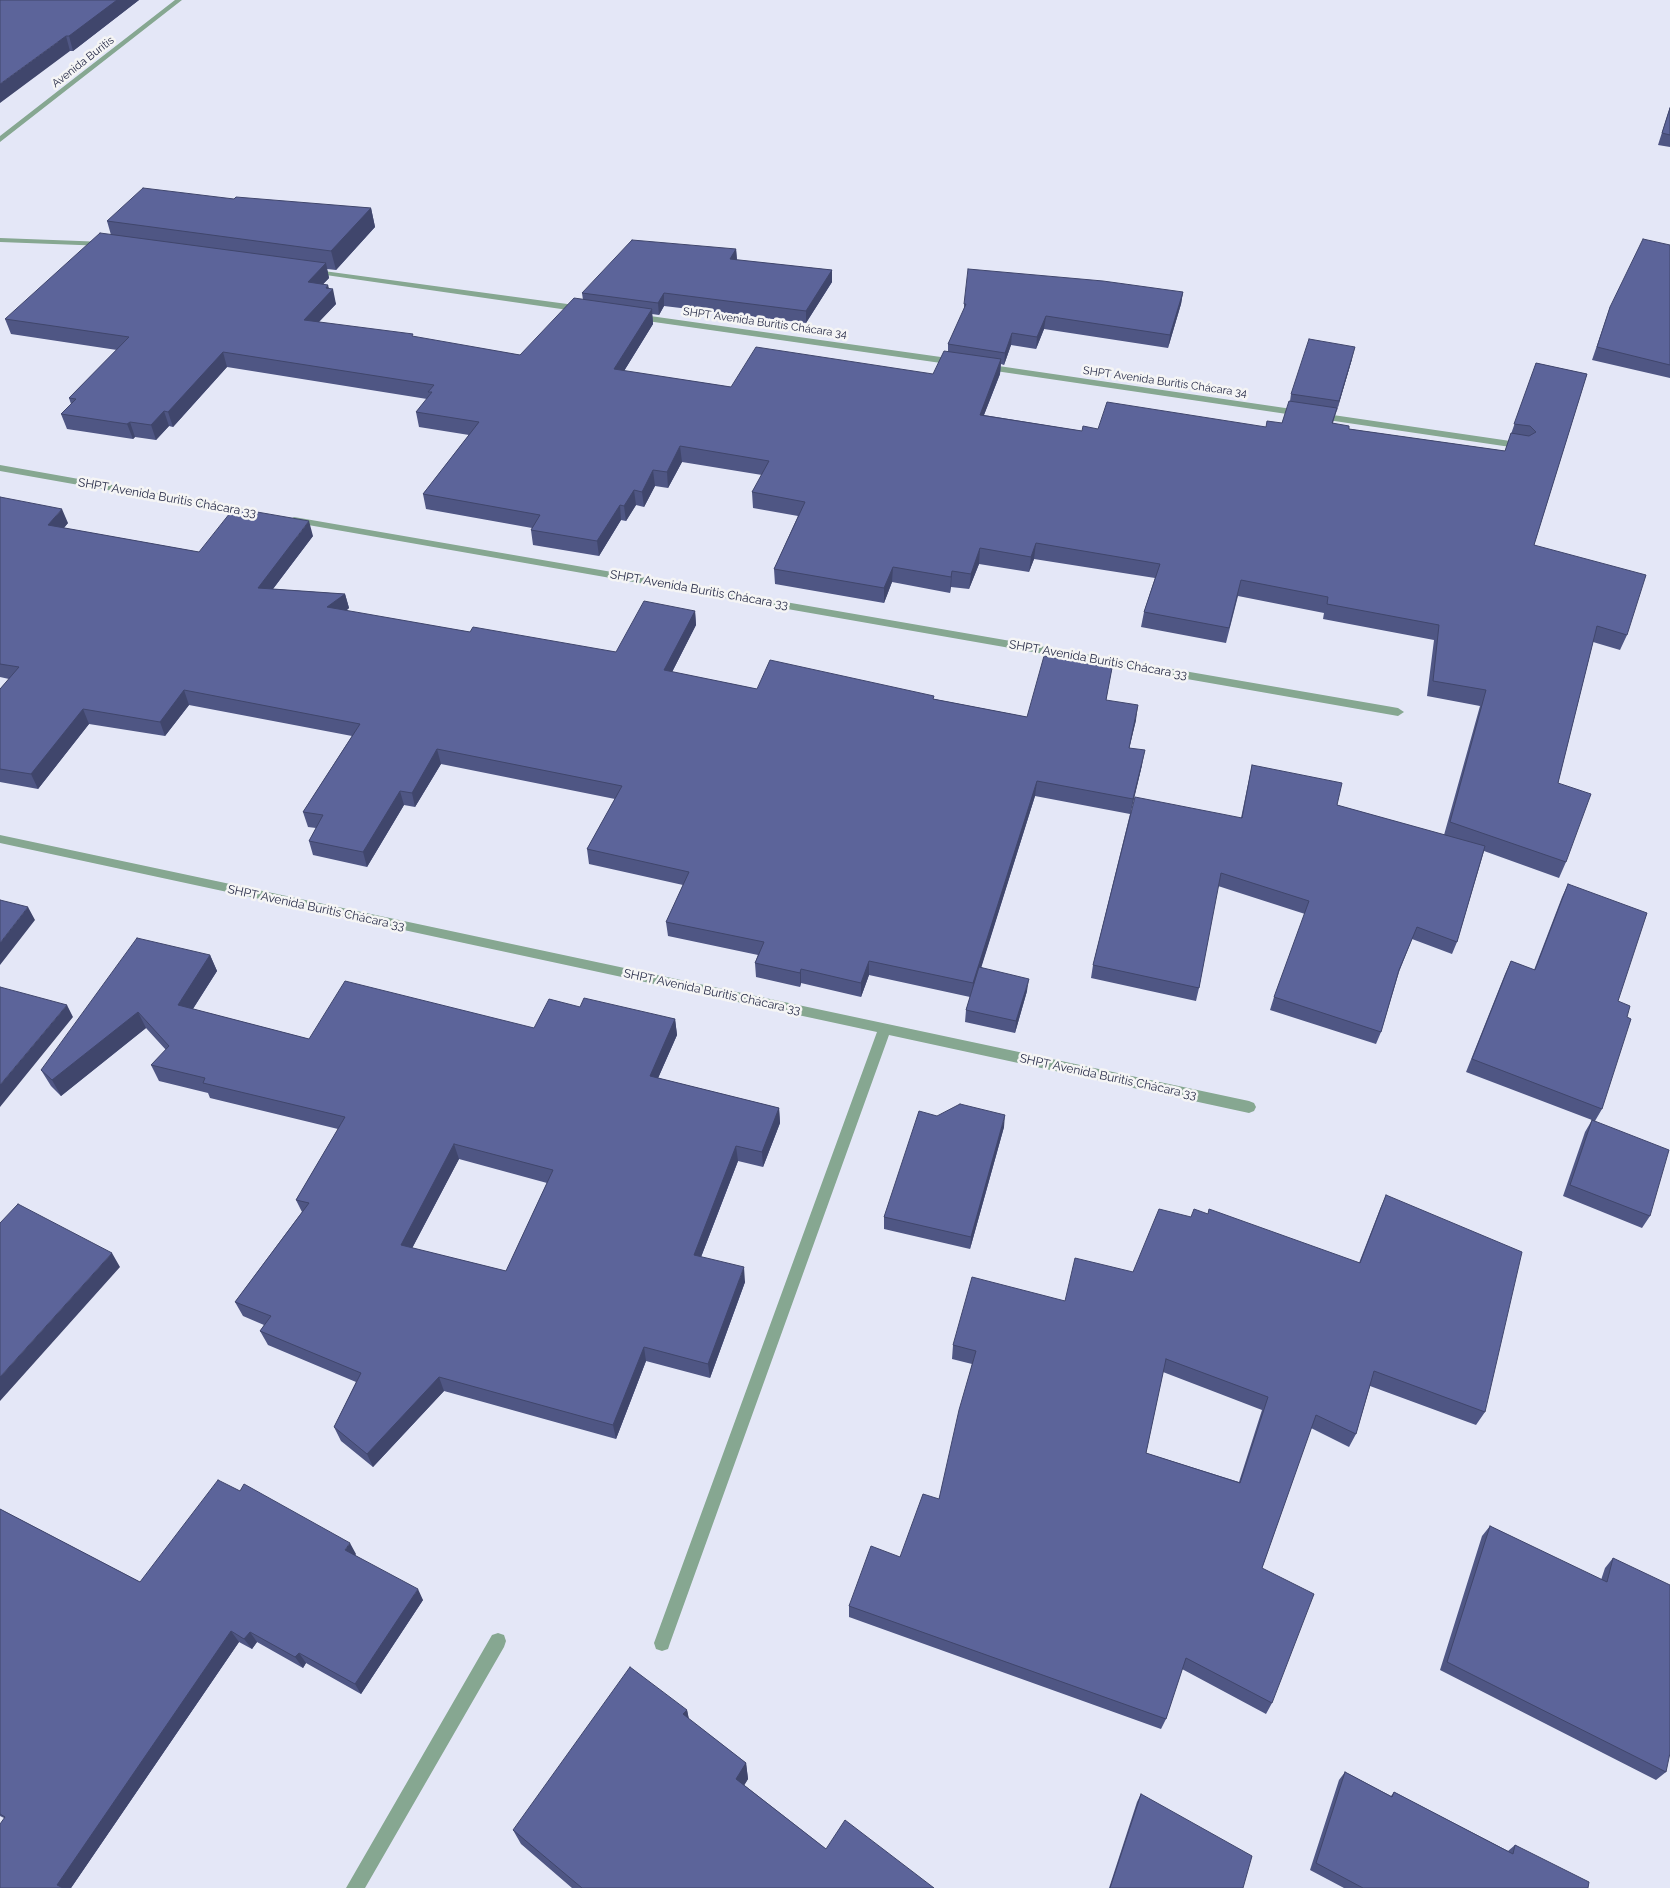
<!DOCTYPE html>
<html>
<head>
<meta charset="utf-8">
<style>
	body { margin:0 }
	canvas { display:block; background:#e4e7f7 }
</style>
</head>
<body>
<canvas width="1670" height="1888"></canvas>
<script>
const ctx = document.querySelector('canvas').getContext('2d');
ctx.lineJoin = 'round';
function poly(rows) {
  const path = new Path2D();
  for (const r of rows) {
    path.moveTo(r[0], r[1]);
    for (let i = 2; i < r.length; i += 2) path.lineTo(r[i], r[i + 1]);
  }
  return path;
}
function paint(path, color) {
  ctx.fillStyle = color;
  ctx.fill(path, 'evenodd');
}
function strokePath(path, color, width, dash) {
  ctx.strokeStyle = color;
  ctx.lineWidth = width;
  ctx.lineCap = dash ? 'butt' : 'round';
  ctx.setLineDash(dash || []);
  ctx.stroke(path);
}
function drawText(font, color, halo, rows, align = 'center') {
  ctx.font = font + ' Raleway,sans-serif';
  ctx.lineWidth = 5;
  ctx.setLineDash([]);
  ctx.textBaseline = 'middle';
  ctx.strokeStyle = halo;
  ctx.fillStyle = color;
  for (const [text, x, y, turn = 0] of rows) {
    ctx.save();
    ctx.translate(x, y);
    ctx.rotate((+turn || 0) * Math.PI / 180);
    ctx.textAlign = isNaN(turn) ? turn : align;
    if (halo) ctx.strokeText(text, 0, 0);
    ctx.fillText(text, 0, 0);
    ctx.restore();
  }
}
const minor = poly([
	[175,0,182,0,0,142,0,136,175,0],
	[0,238,106,242,110,244,106,246,0,242,0,238],
	[309,269,582,306,586,309,582,312,312,273,309,273,309,269],
	[636,314,955,359,959,362,955,365,633,319,632,317,636,314],
	[985,364,1524,443,1529,446,1524,449,982,369,981,367,985,364],
	[0,465,248,509,253,512,248,515,0,471,0,465],
	[294,517,1398,708,1404,712,1398,716,291,522,289,520,294,517],
	[0,835,1249,1101,1254,1103,1256,1107,1254,1111,1249,1113,889,1035,670,1643,668,1649,662,1651,656,1649,654,1643,877,1032,0,843,0,835],
	[498,1633,504,1635,506,1641,504,1647,365,1888,346,1888,492,1635,498,1633]
]);
const wall = poly([
	[0,0,139,0,73,51,70,51],
	[1670,107,1670,147,1658,145],
	[234,199,371,208,375,227,336,270,327,269,329,278,323,284,329,289,336,304,319,322,520,355,583,300,582,293,736,249,737,260,832,270,832,282,806,323,664,306,659,315,652,314,653,324,624,371,731,387,933,374,948,352,948,344,964,310,964,304,1183,292,1181,304,1168,348,1044,329,1036,349,1011,345,1004,365,1001,364,1000,374,984,415,1082,431,1098,429,1266,427,1282,423,1290,401,1291,394,1352,359,1333,423,1349,429,1505,451,1536,363,1587,374,1534,545,1627,635,1620,650,1593,642,1558,783,1566,862,1559,878,1484,851,1457,942,1452,954,1412,939,1399,972,1381,1032,1376,1044,1270,1010,1274,997,1305,914,1218,886,1199,988,1196,1001,1091,978,1093,965,1130,814,1035,796,981,967,1027,991,1015,1033,965,1022,966,1010,970,997,869,975,861,997,801,983,800,987,756,977,755,963,758,955,668,936,666,922,683,885,589,864,587,849,615,799,441,764,415,807,404,805,367,867,313,855,309,841,316,828,308,827,303,812,352,736,189,705,165,736,89,724,38,789,0,782,0,689,9,679,0,677,0,497,68,523,64,528,199,552,313,536,273,589,345,594,349,608,346,611,470,632,616,652,695,611,696,625,672,672,757,689,934,699,1027,717,1112,668,1106,700,1136,720,1129,748,1142,765,1131,812,1241,818,1252,765,1337,805,1444,835,1480,706,1427,696,1434,640,1323,619,1324,613,1238,596,1226,643,1141,627,1144,612,1155,578,1034,559,1029,572,979,564,969,589,951,587,950,593,892,582,884,603,775,584,774,569,798,516,753,508,752,492,762,475,682,462,668,488,655,486,644,507,636,505,626,521,621,520,599,556,533,545,531,530,532,528,426,509,423,494,469,435,419,427,416,412,427,399,227,367,173,427,169,426,156,440,135,437,133,439,67,429,61,414,71,404,69,398,117,350,11,334,5,319,111,235,107,221],
	[1670,245,1670,378,1592,360,1610,307],
	[1568,884,1618,1001,1627,1017,1602,1109,1595,1121,1650,1216,1642,1228,1563,1196,1585,1132,1592,1120,1466,1072,1505,974,1511,961,1534,970,1562,897],
	[210,955,217,971,193,1009,309,1039,534,1028,580,1007,675,1019,677,1035,658,1078,779,1108,780,1123,763,1167,738,1161,701,1257,745,1282,710,1378,646,1361,616,1439,444,1391,373,1467,341,1441,334,1427,356,1382,268,1345,260,1331,264,1325,243,1316,235,1302,302,1212,296,1200,338,1129,210,1098,208,1093,159,1081,151,1065,166,1050,146,1028,61,1096,51,1086,41,1070],
	[459,1159,547,1183,506,1271,412,1248],
	[937,1116,1004,1127,970,1249,884,1229,884,1217],
	[1386,1195,1485,1412,1476,1425,1370,1386,1356,1434,1349,1447,1311,1428,1262,1568,1272,1703,1266,1714,1182,1669,1166,1719,1161,1729,849,1617,849,1606,900,1557,939,1499,972,1364,952,1359,953,1345,1065,1301,1133,1272,1191,1217,1207,1214,1359,1263,1380,1209],
	[1163,1372,1262,1410,1239,1482,1146,1453],
	[0,1509,140,1582,356,1554,355,1555,423,1600,361,1694,306,1663,303,1668,257,1642,252,1649,239,1642,71,1888,0,1888,4,1818,0,1816],
	[1490,1526,1601,1580,1605,1568,1613,1558,1666,1772,1656,1780,1440,1670,1482,1536],
	[687,1710,689,1719,746,1763,748,1779,744,1785,826,1849,934,1888,572,1888,521,1844,513,1830],
	[1345,1772,1391,1796,1394,1792,1508,1851,1515,1845,1588,1888,1344,1888,1310,1870,1339,1780],
	[1141,1794,1243,1888,1109,1888,1137,1802]
]);
const shadedWall = poly([
	[117,0,139,0,73,51,69,36],
	[66,36,70,51,0,103,0,84],
	[371,208,375,227,336,270,331,251],
	[736,249,737,261,730,259],
	[326,263,329,278,312,296,308,282],
	[832,270,832,282,806,323,806,311],
	[328,285,330,292,333,289,336,304,307,334,304,320],
	[1183,292,1181,304,1168,348,1170,335],
	[664,293,664,306,659,315,658,303],
	[652,309,653,324,616,384,614,369],
	[1046,316,1044,329,1036,349,1037,337],
	[1012,333,1011,345,1004,365,1005,353],
	[1355,347,1352,359,1336,414,1339,401],
	[223,352,227,367,173,427,168,412],
	[1001,359,1000,374,978,430,980,415],
	[164,411,169,426,156,440,151,425],
	[130,422,135,437,133,439,127,424],
	[680,446,682,462,668,488,667,472],
	[653,470,655,486,644,507,642,492],
	[634,490,636,505,626,521,624,506],
	[620,505,621,520,599,556,597,541],
	[62,509,68,523,53,540,48,525],
	[309,521,313,536,263,602,258,588],
	[1036,543,1034,559,1029,572,1031,557],
	[980,548,979,564,969,589,971,574],
	[893,567,892,582,884,603,884,588],
	[952,571,951,587,950,593,951,577],
	[345,594,349,608,331,622,327,607],
	[695,611,696,625,666,684,664,670],
	[184,690,189,705,165,736,160,722],
	[1138,705,1136,720,1126,762,1129,748],
	[83,709,89,724,38,789,31,774],
	[437,749,441,764,415,807,412,793],
	[1145,750,1142,765,1130,814,1133,799],
	[1037,781,1035,796,972,997,973,983],
	[400,791,404,805,367,867,363,852],
	[28,907,35,920,0,965,0,943],
	[210,955,217,971,185,1021,178,1005],
	[869,961,869,975,861,997,861,983],
	[801,969,801,983,800,987,800,973],
	[1029,979,1027,991,1015,1033,1016,1021],
	[67,1005,73,1017,0,1107,0,1085],
	[138,1012,146,1028,61,1096,52,1080],
	[675,1019,677,1035,652,1092,650,1076],
	[779,1108,780,1123,763,1167,762,1152],
	[1005,1115,1004,1127,970,1249,971,1237],
	[454,1144,459,1159,406,1260,401,1245],
	[736,1146,738,1161,696,1270,694,1255],
	[112,1253,120,1267,0,1401,0,1377],
	[744,1267,745,1282,710,1378,708,1364],
	[644,1347,646,1361,616,1439,613,1425],
	[439,1377,444,1391,373,1467,367,1454],
	[350,1543,356,1554,351,1561,345,1550],
	[418,1589,423,1600,361,1694,355,1684],
	[231,1631,239,1642,71,1888,62,1888,57,1885],
	[250,1632,257,1642,252,1649,244,1639],
	[299,1653,306,1663,303,1668,295,1657],
	[687,1710,690,1726,683,1714],
	[746,1763,748,1779,739,1794,736,1779]
]);
const building = poly([
	[0,0,117,0,69,36,66,36,0,84,0,0],
	[1670,108,1670,135,1662,133,1670,108],
	[143,188,234,199,236,197,371,208,331,251,107,221,143,188],
	[100,233,326,263,308,282,328,285,326,288,333,289,304,320,413,334,412,336,520,355,574,298,652,309,614,369,731,387,756,347,933,374,944,351,1001,359,980,415,1082,431,1083,426,1098,429,1107,402,1266,427,1267,421,1282,423,1289,401,1337,408,1332,423,1349,426,1349,429,1505,451,1511,433,1529,436,1536,432,1530,426,1514,424,1536,363,1587,374,1534,545,1646,575,1627,635,1597,626,1558,783,1591,794,1566,862,1450,822,1486,690,1433,681,1439,625,1327,604,1328,597,1241,580,1229,628,1144,612,1160,564,1036,543,1031,557,980,548,971,574,952,571,951,577,893,567,884,588,774,569,805,502,752,492,769,461,680,446,667,472,653,470,642,492,634,490,624,506,620,505,597,541,531,530,540,515,423,494,479,422,416,412,432,392,428,392,434,385,223,352,168,412,164,411,151,425,130,422,127,424,61,414,76,399,69,398,129,337,5,319,100,233],
	[1643,239,1670,245,1670,365,1597,347,1610,307,1643,239],
	[632,240,736,249,730,259,832,270,806,311,664,293,658,303,582,293,632,240],
	[968,269,1103,281,1183,292,1170,335,1046,316,1037,337,1012,333,1005,353,948,344,966,304,964,304,968,269],
	[1309,339,1355,347,1339,401,1291,394,1309,339],
	[0,497,62,509,48,525,199,552,234,508,309,521,258,588,345,594,327,607,470,632,473,627,616,652,644,601,695,611,664,670,757,689,770,660,934,696,933,699,1027,717,1044,656,1112,668,1106,700,1138,705,1129,748,1145,750,1133,799,1037,781,973,983,869,961,861,983,801,969,800,973,755,963,764,942,666,922,689,872,587,849,622,786,437,749,412,793,400,791,363,852,309,841,323,815,303,812,360,724,184,690,160,722,83,709,31,774,0,769,0,689,19,667,0,664,0,497],
	[1252,765,1342,783,1337,805,1485,846,1457,942,1417,927,1399,970,1381,1032,1274,997,1309,901,1221,873,1199,988,1093,965,1135,797,1242,818,1252,765],
	[1568,884,1647,913,1618,1001,1630,1006,1627,1017,1631,1019,1602,1109,1472,1059,1511,961,1535,970,1568,884],
	[0,900,28,907,0,943,0,900],
	[137,938,210,955,178,1005,309,1039,345,981,534,1028,549,999,580,1007,584,998,675,1019,650,1076,779,1108,762,1152,736,1146,694,1255,744,1267,708,1364,644,1347,613,1425,439,1377,367,1454,334,1427,361,1373,260,1331,271,1316,235,1302,309,1203,296,1200,345,1117,203,1083,205,1078,151,1065,169,1046,138,1012,52,1080,41,1070,137,938],
	[454,1144,553,1170,506,1271,401,1245,454,1144],
	[979,967,1029,979,1016,1021,966,1010,979,967],
	[0,987,67,1005,0,1085,0,987],
	[960,1104,1005,1115,971,1237,884,1217,919,1111,937,1116,960,1104],
	[1592,1120,1669,1150,1650,1216,1570,1185,1592,1120],
	[1386,1195,1522,1252,1485,1412,1374,1371,1356,1434,1316,1415,1262,1568,1314,1594,1272,1703,1186,1658,1166,1719,849,1606,871,1546,900,1557,923,1494,939,1499,959,1410,976,1351,953,1345,972,1277,1065,1301,1075,1258,1133,1272,1159,1209,1191,1217,1194,1209,1208,1214,1209,1209,1360,1263,1386,1195],
	[1166,1359,1268,1397,1240,1483,1146,1453,1166,1359],
	[18,1204,112,1253,0,1377,0,1223,18,1204],
	[218,1480,240,1491,244,1484,350,1543,345,1550,418,1589,355,1684,299,1653,295,1657,250,1632,244,1639,231,1631,57,1885,63,1888,0,1888,0,1824,5,1817,0,1814,0,1509,140,1582,218,1480],
	[1490,1526,1607,1582,1613,1558,1670,1585,1670,1753,1666,1772,1447,1662,1490,1526],
	[630,1667,687,1710,683,1714,746,1763,736,1779,826,1849,845,1820,934,1888,582,1888,513,1830,630,1667],
	[1345,1772,1392,1797,1394,1792,1513,1854,1515,1845,1589,1882,1588,1888,1363,1888,1316,1863,1345,1772],
	[1141,1794,1252,1856,1243,1888,1110,1888,1141,1794]
]);
const farStreetnames = [
	["Avenida Buritis",83,62,-38],
	["SHPT Avenida Buritis Chácara 34",765,323,8],
	["SHPT Avenida Buritis Chácara 34",1165,382,8]
];
const streetNames = [
	["SHPT Avenida Buritis Chácara 33",167,498,10],
	["SHPT Avenida Buritis Chácara 33",699,590,10],
	["SHPT Avenida Buritis Chácara 33",1098,660,10],
	["SHPT Avenida Buritis Chácara 33",316,908,12],
	["SHPT Avenida Buritis Chácara 33",712,992,12],
	["SHPT Avenida Buritis Chácara 33",1108,1077,12]
];
paint(minor, '#86a791');
paint(wall, '#4f5684');
paint(shadedWall, '#40466c');
paint(building, '#5c649a');
strokePath(building, '#40466c', 1);
drawText('11px', '#272b48', '#f5f5f5', farStreetnames);
drawText('12px', '#272b48', '#f5f5f5', streetNames);
</script>
</body>
</html>
